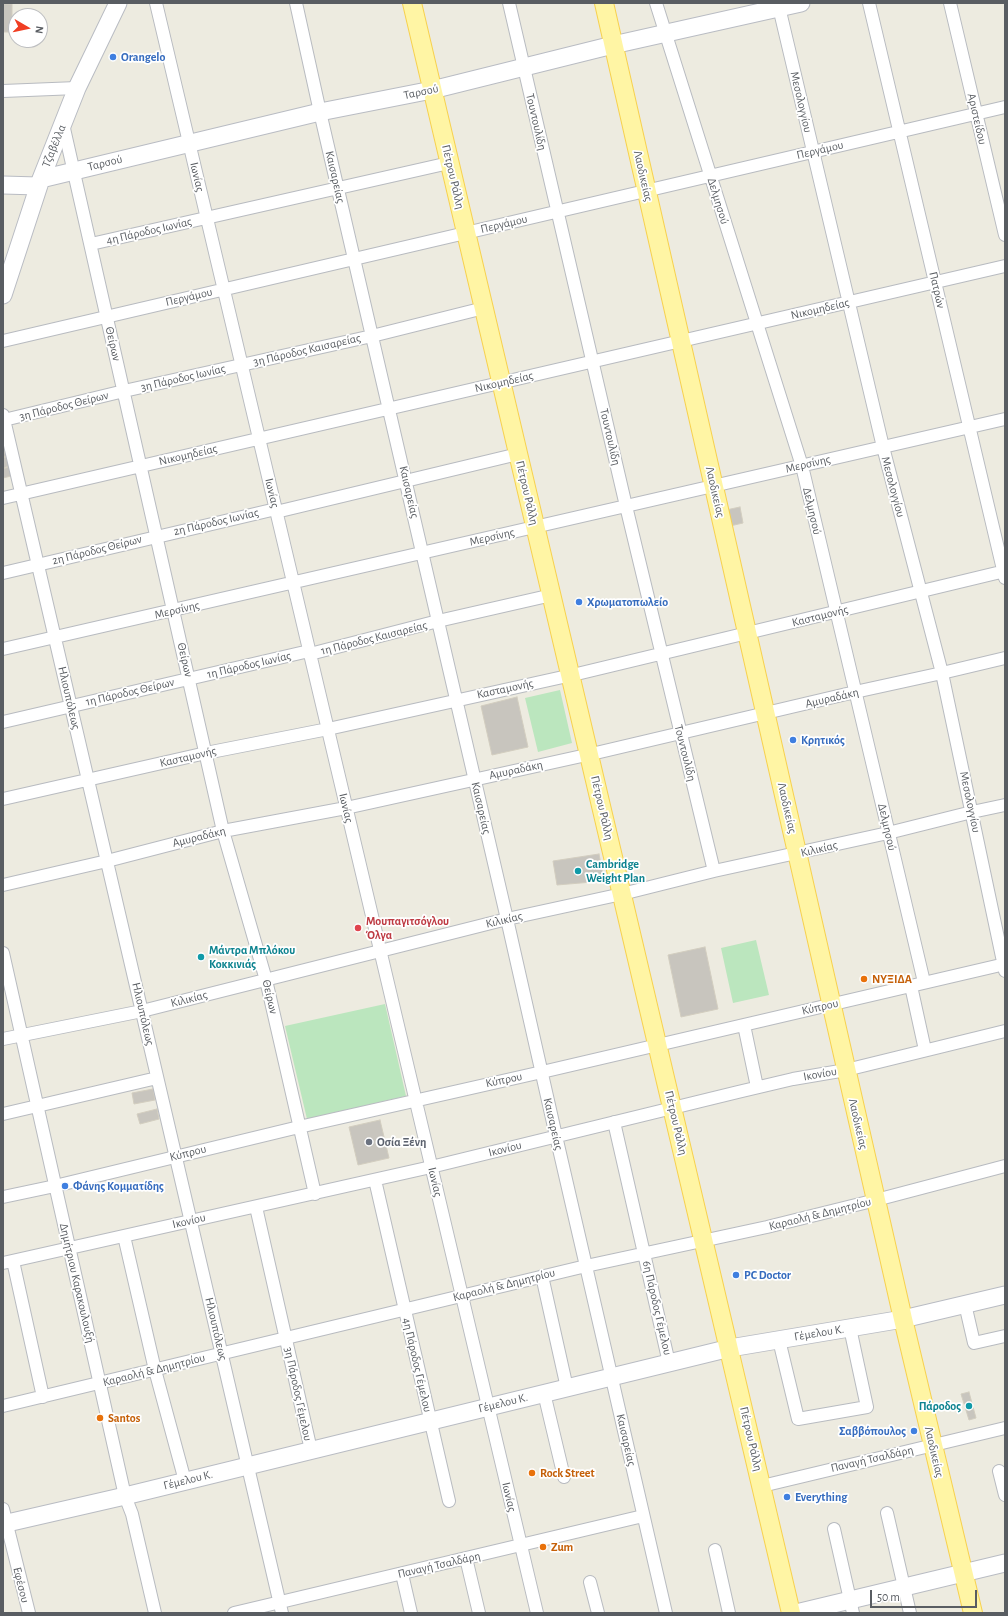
<!DOCTYPE html>
<html>
<head>
<meta charset="utf-8">
<style>
	body { margin:0 }
	#map { position:relative; width:1008px; height:1616px; overflow:hidden; background:#edebe0; font-family:"Alegreya Sans",sans-serif }
	canvas { display:block }
	.frame { position:absolute; inset:0; border:4px solid #595d62; pointer-events:none }
	.north { position:absolute; left:8px; top:8px; width:40px; height:40px; box-sizing:border-box; background:#fff; border:1px solid #bdbec0; border-radius:50%; rotate:99deg; font-size:11px; font-weight:700; line-height:16px; text-align:center; color:#595d62 }
	.north::after { content:''; display:block; margin:auto; width:14px; height:18px; background:#f03e23; clip-path:polygon(50% 0,100% 100%,50% 72%,0 100%) }
	.scale { position:absolute; left:870px; top:1590px; width:107px; height:18px; box-sizing:border-box; border:2px solid #595d62; border-top:0; padding-left:5px; font-size:12px; line-height:14px; white-space:nowrap; color:#595d62; -webkit-text-stroke:3px #fff; paint-order:stroke }
</style>
</head>
<body>
<div id="map">
<canvas width="1008" height="1616"></canvas>
<div class="frame"></div>
<div class="north">N</div>
<div class="scale">50 m</div>
</div>
<script>
const ctx = document.querySelector('canvas').getContext('2d');
ctx.lineJoin = 'round';
function paint(path, color) {
  ctx.fillStyle = color;
  ctx.fill(path, 'evenodd');
}
function poly(rows) {
  const path = new Path2D();
  for (const r of rows) {
    path.moveTo(r[0], r[1]);
    for (let i = 2; i < r.length; i += 2) path.lineTo(r[i], r[i + 1]);
  }
  return path;
}
function strokePath(path, color, width, dash) {
  ctx.strokeStyle = color;
  ctx.lineWidth = width;
  ctx.lineCap = dash ? 'butt' : 'round';
  ctx.setLineDash(dash || []);
  ctx.stroke(path);
}
function drawText(font, color, halo, rows, align = 'center') {
  ctx.font = font + ' "Alegreya Sans",sans-serif';
  ctx.lineWidth = 3.5;
  ctx.setLineDash([]);
  ctx.textBaseline = 'middle';
  ctx.strokeStyle = halo;
  ctx.fillStyle = color;
  for (const [text, x, y, turn = 0] of rows) {
    ctx.save();
    ctx.translate(x, y);
    ctx.rotate((+turn || 0) * Math.PI / 180);
    ctx.textAlign = isNaN(turn) ? turn : align;
    if (halo) ctx.strokeText(text, 0, 0);
    ctx.fillText(text, 0, 0);
    ctx.restore();
  }
}
const green = poly([
	[560,690,572,743,538,752,525,698],
	[756,940,769,995,733,1003,721,948],
	[385,1004,406,1096,307,1119,285,1026]
]);
const building = poly([
	[3,4,12,4,12,32,3,32,3,4],
	[3,448,6,456,3,457,3,448],
	[6,457,9,466,3,468,3,458,6,457],
	[9,467,11,476,3,478,3,469,9,467],
	[740,507,743,523,730,526,726,510,740,507],
	[517,697,528,747,492,755,481,706,517,697],
	[599,854,604,881,557,885,553,861,599,854],
	[705,947,718,1009,681,1017,668,955,705,947],
	[153,1089,155,1100,134,1104,132,1093,153,1089],
	[157,1109,159,1119,140,1124,137,1114,157,1109],
	[380,1120,389,1158,358,1165,349,1127,380,1120],
	[969,1392,976,1418,969,1420,961,1394,969,1392]
]);
const street = poly([
	[156,3,537,1613],
	[296,3,320,112,507,919,556,1136,666,1613],
	[509,3,626,506,714,871],
	[656,3,802,466,924,982],
	[778,3,883,447,942,673,1005,971],
	[869,3,1005,578],
	[950,3,1005,235],
	[3,91,77,88],
	[63,124,223,831,266,980,315,1194],
	[91,244,449,163],
	[3,341,1005,107],
	[3,415,282,1613],
	[4,420,124,391,372,336,484,308],
	[3,498,1005,266],
	[276,512,518,454],
	[3,573,276,509],
	[3,649,1005,419],
	[310,654,438,621,552,595],
	[3,722,309,651],
	[3,799,206,753,328,729,581,673,1005,571],
	[3,885,107,861,223,831,346,808,600,752,855,692,942,673,1005,658],
	[3,953,125,1496,132,1514,155,1613],
	[911,986,925,1050],
	[744,1025,757,1087],
	[3,1039,142,1011,507,919,622,894,714,871,888,833,972,812,1005,805],
	[3,1114,157,1078],
	[614,1122,669,1363],
	[375,1180,449,1501],
	[3,1197,55,1186,299,1127,542,1072,1005,964],
	[256,1207,311,1450],
	[124,1236,155,1370,185,1481],
	[13,1261,43,1397],
	[3,1263,431,1167,738,1092,793,1079,846,1070,1005,1031],
	[542,1276,567,1388],
	[965,1304,974,1343,1005,1336],
	[779,1340,798,1419,867,1407,850,1328],
	[544,1393,564,1477],
	[3,1406,586,1266,767,1227,876,1200,1005,1166],
	[999,1471,1005,1495],
	[762,1486,1005,1428],
	[3,1509,29,1613],
	[887,1513,910,1613],
	[834,1529,853,1613],
	[715,1550,729,1613],
	[466,1558,479,1613],
	[402,1574,411,1613],
	[590,1582,598,1613],
	[234,1613,643,1516]
]);
const secondary = poly([
	[41,179,320,112,432,90,613,45,801,3],
	[3,185,38,186],
	[3,295,41,179,77,88,118,3],
	[3,1524,125,1496,730,1348,903,1319,1005,1295],
	[796,1613,1005,1563]
]);
const primary = poly([
	[412,3,791,1613],
	[604,3,903,1319,973,1613]
]);
const markers = [
	[113,57,4,"#3f7fe0"],
	[579,602,4,"#3f7fe0"],
	[793,740,4,"#3f7fe0"],
	[578,871,4,"#0f9aa8"],
	[358,928,4,"#e0444e"],
	[201,957,4,"#0f9aa8"],
	[864,979,4,"#e8710a"],
	[369,1142,4,"#6b7280"],
	[65,1186,4,"#3f7fe0"],
	[736,1275,4,"#3f7fe0"],
	[969,1406,4,"#0f9aa8"],
	[100,1418,4,"#e8710a"],
	[914,1431,4,"#3f7fe0"],
	[532,1473,4,"#e8710a"],
	[787,1497,4,"#3f7fe0"],
	[543,1547,4,"#e8710a"]
];
const shopNames = [
	["Orangelo",121,57],
	["Χρωματοπωλείο",587,602],
	["Κρητικός",801,740],
	["Φάνης Κομματίδης",73,1186],
	["PC Doctor",744,1275],
	["Σαββόπουλος",906,1431,"right"],
	["Everything",795,1497]
];
const streetNames = [
	["Ταρσού",421,92,-12],
	["Μεσολογγίου",801,102,77],
	["Αριστείδου",977,119,77],
	["Τουντουλίδη",536,122,77],
	["Τζαβέλλα",54,146,-68],
	["Περγάμου",820,150,-13],
	["Ταρσού",105,163,-14],
	["Λαοδικείας",643,176,77],
	["Ιωνίας",197,177,77],
	["Καισαρείας",335,177,77],
	["Πέτρου Ράλλη",453,177,77],
	["Δελμησού",718,201,73],
	["Περγάμου",504,224,-13],
	["4η Πάροδος Ιωνίας",149,231,-13],
	["Πατρών",937,290,77],
	["Περγάμου",189,297,-13],
	["Νικομηδείας",820,309,-13],
	["Θείρων",113,344,77],
	["3η Πάροδος Καισαρείας",307,350,-13],
	["3η Πάροδος Ιωνίας",183,378,-13],
	["Νικομηδείας",504,382,-13],
	["3η Πάροδος Θείρων",64,406,-14],
	["Τουντουλίδη",610,437,77],
	["Νικομηδείας",188,455,-13],
	["Μερσίνης",808,464,-13],
	["Μεσολογγίου",893,487,75],
	["Καισαρείας",409,492,77],
	["Λαοδικείας",715,492,77],
	["Ιωνίας",272,493,77],
	["Πέτρου Ράλλη",527,493,77],
	["Δελμησού",812,511,77],
	["2η Πάροδος Ιωνίας",216,522,-13],
	["Μερσίνης",492,537,-13],
	["2η Πάροδος Θείρων",97,550,-14],
	["Μερσίνης",177,610,-13],
	["Κασταμονής",820,616,-14],
	["1η Πάροδος Καισαρείας",374,638,-14],
	["Θείρων",185,660,77],
	["1η Πάροδος Ιωνίας",249,665,-13],
	["Κασταμονής",505,689,-12],
	["1η Πάροδος Θείρων",130,692,-13],
	["Ηλιουπόλεως",69,698,77],
	["Αμυραδάκη",832,698,-13],
	["Τουντουλίδη",685,753,76],
	["Κασταμονής",188,757,-13],
	["Αμυραδάκη",516,770,-12],
	["Μεσολογγίου",970,802,78],
	["Ιωνίας",346,808,77],
	["Καισαρείας",481,808,77],
	["Πέτρου Ράλλη",602,808,77],
	["Λαοδικείας",787,808,77],
	["Δελμησού",887,827,77],
	["Αμυραδάκη",199,837,-14],
	["Κιλικίας",819,849,-13],
	["Κιλικίας",504,920,-13],
	["Θείρων",270,997,77],
	["Κιλικίας",189,999,-14],
	["Κύπρου",820,1007,-13],
	["Ηλιουπόλεως",143,1014,77],
	["Ικονίου",820,1074,-10],
	["Κύπρου",504,1080,-12],
	["Πέτρου Ράλλη",676,1123,77],
	["Καισαρείας",553,1124,77],
	["Λαοδικείας",858,1124,77],
	["Ικονίου",505,1149,-14],
	["Κύπρου",188,1153,-14],
	["Ιωνίας",435,1182,77],
	["Καραολή & Δημητρίου",820,1214,-14],
	["Ικονίου",189,1221,-13],
	["Δημήτριου Καρακουλουξή",77,1283,77],
	["Καραολή & Δημητρίου",504,1285,-14],
	["6η Πάροδος Γέμελου",657,1308,77],
	["Ηλιουπόλεως",216,1329,77],
	["Γέμελου Κ.",819,1333,-9],
	["4η Πάροδος Γέμελου",417,1365,77],
	["Καραολή & Δημητρίου",154,1370,-14],
	["3η Πάροδος Γέμελου",298,1394,78],
	["Γέμελου Κ.",503,1403,-14],
	["Πέτρου Ράλλη",751,1439,77],
	["Καισαρείας",626,1440,77],
	["Λαοδικείας",934,1452,77],
	["Παναγή Τσαλδάρη",872,1459,-13],
	["Γέμελου Κ.",188,1480,-14],
	["Ιωνίας",509,1497,77],
	["Παναγή Τσαλδάρη",439,1565,-13],
	["Εφέσου",21,1585,76]
];
const cultureNames = [
	["Cambridge",586,864],
	["Weight Plan",586,878],
	["Μάντρα Μπλόκου",209,950],
	["Κοκκινιάς",209,964],
	["Πάροδος",961,1406,"right"]
];
const healthNames = [
	["Μουπαγιτσόγλου",366,921],
	["Όλγα",366,935]
];
const foodNames = [
	["ΝΥΞΙΔΑ",872,979],
	["Santos",108,1418],
	["Rock Street",540,1473],
	["Zum",551,1547]
];
const worshipNames = [
	["Οσία Ξένη",377,1142]
];
paint(green, '#bbe6be');
paint(building, '#c8c5be');
strokePath(building, '#d2cdbf', 1);
strokePath(street, '#b8bbc0', 14);
strokePath(secondary, '#b9bcc3', 19);
strokePath(primary, '#f7d14f', 20);
strokePath(street, '#fff', 12);
strokePath(secondary, '#fff', 17);
strokePath(primary, '#fff5a4', 18);
for (const [x, y, r, color] of markers) {
  const dot = new Path2D();
  dot.arc(x, y, r, 0, 2 * Math.PI);
  ctx.fillStyle = color;
  ctx.fill(dot);
  strokePath(dot, '#fff', 1.5);
}
drawText('bold 12px', '#366cbe', '#fff', shopNames, 'left');
drawText('12px', '#595d62', '#fff', streetNames);
drawText('bold 12px', '#0d838f', '#fff', cultureNames, 'left');
drawText('bold 12px', '#be3a42', '#fff', healthNames, 'left');
drawText('bold 12px', '#c56008', '#fff', foodNames, 'left');
drawText('bold 12px', '#5b616d', '#fff', worshipNames, 'left');
</script>
</body>
</html>
